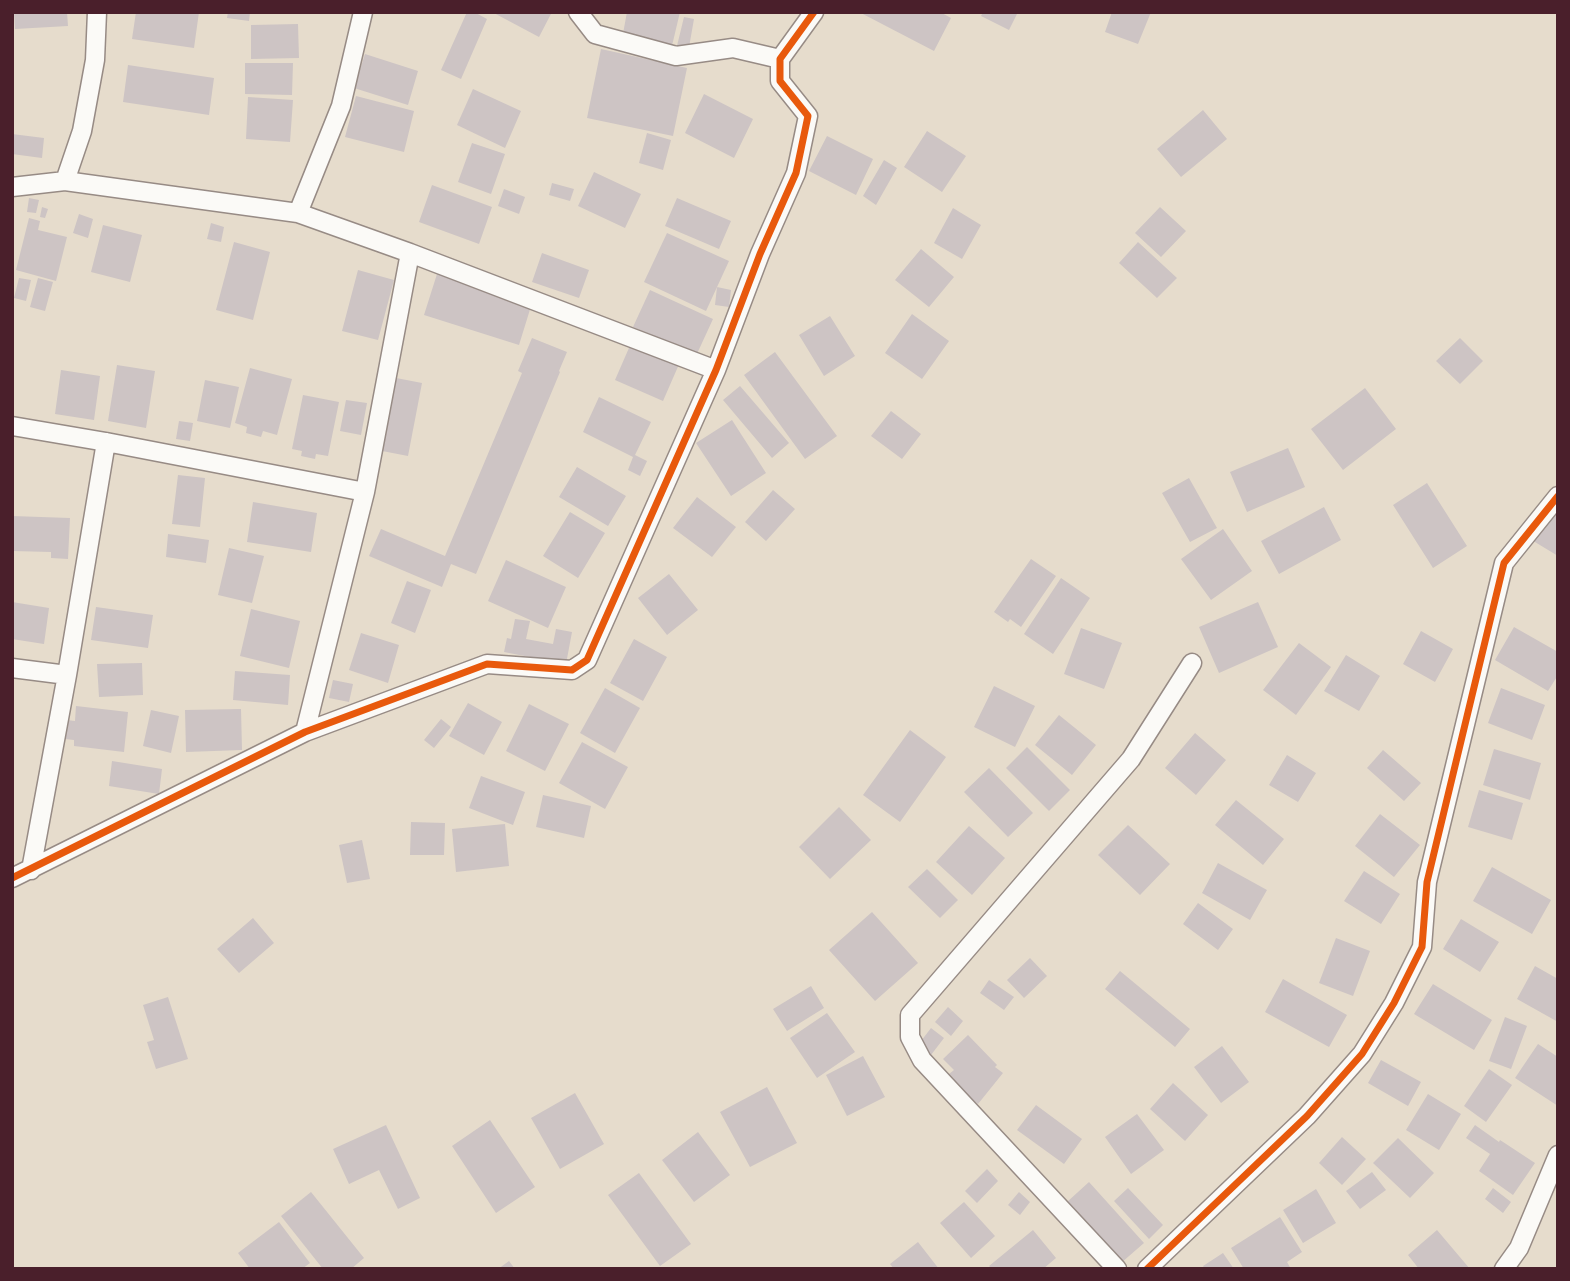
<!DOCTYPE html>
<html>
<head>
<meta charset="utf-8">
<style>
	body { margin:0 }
	#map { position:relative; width:1570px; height:1281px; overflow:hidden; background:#e6dccc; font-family:"Indie Flower",sans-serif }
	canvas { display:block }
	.frame { position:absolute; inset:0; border:14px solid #4a1f2b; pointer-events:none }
</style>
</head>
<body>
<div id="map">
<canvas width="1570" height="1281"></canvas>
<div class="frame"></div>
</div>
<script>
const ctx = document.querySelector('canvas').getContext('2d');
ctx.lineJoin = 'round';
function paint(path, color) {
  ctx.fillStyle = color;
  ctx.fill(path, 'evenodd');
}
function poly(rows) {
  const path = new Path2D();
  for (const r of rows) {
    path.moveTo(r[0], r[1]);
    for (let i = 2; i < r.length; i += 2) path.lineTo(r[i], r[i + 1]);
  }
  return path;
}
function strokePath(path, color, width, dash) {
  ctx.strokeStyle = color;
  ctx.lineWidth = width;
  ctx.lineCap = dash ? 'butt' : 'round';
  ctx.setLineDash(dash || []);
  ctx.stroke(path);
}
const building = poly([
	[14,12,67,12,68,26,15,29],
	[136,12,199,12,194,48,132,39],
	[228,12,250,12,249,21,227,18],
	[467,12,474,12,487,19,461,79,441,70],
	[492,12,552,12,539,37],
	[627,12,680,12,671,50,622,39],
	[859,12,940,12,951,18,934,51],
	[983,12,1018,12,1009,30,981,16],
	[1112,12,1151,12,1138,44,1105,32],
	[684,17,694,19,688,53,676,50],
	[298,24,299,58,251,59,251,25],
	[601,49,687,68,673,136,587,118],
	[365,54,418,71,408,105,354,88],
	[245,63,293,63,292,95,245,94],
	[128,65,214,78,209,115,123,102],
	[473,89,521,111,505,148,457,125],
	[704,94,753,119,734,158,685,133],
	[356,96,414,111,404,152,345,137],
	[248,97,293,100,290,142,246,139],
	[1203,110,1227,139,1181,177,1157,149],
	[927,131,966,156,942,192,904,167],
	[647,133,671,140,663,170,639,163],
	[12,134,44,138,42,158,12,154],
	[827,136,873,159,856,195,809,171],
	[472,143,505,154,491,194,458,182],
	[884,160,897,168,876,205,863,196],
	[594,172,641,194,625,228,578,206],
	[552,183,574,189,570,201,549,195],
	[432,185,492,207,479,244,419,222],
	[504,189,525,197,519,214,498,206],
	[29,198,39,200,36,213,27,212],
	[677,198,731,221,719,249,665,226],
	[42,207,48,209,45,218,40,217],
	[1160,207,1186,231,1161,257,1135,233],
	[953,208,981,225,962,259,934,243],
	[79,214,93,219,88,238,73,233],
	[29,218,40,221,38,230,67,237,56,281,16,270],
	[211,223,224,227,221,242,207,239],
	[103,225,142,235,130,282,91,272],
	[667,233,729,261,706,311,644,282],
	[234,242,270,252,253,320,216,310],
	[1138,242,1177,278,1157,298,1119,263],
	[921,249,954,277,929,307,895,280],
	[542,253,589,270,579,298,532,282],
	[358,270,394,280,378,340,342,331],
	[437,274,532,303,519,345,424,315],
	[19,278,31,280,26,301,14,298],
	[38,278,53,282,45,311,30,307],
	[717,287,731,290,729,307,715,305],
	[650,290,713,319,696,356,633,327],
	[912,314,949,341,922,379,885,353],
	[830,316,855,356,824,376,799,335],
	[532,338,567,352,559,371,560,372,476,574,451,564,442,587,369,556,381,529,445,556,522,373,518,371],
	[1460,338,1483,361,1460,384,1436,361],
	[632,341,680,362,663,401,615,380],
	[775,352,837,436,805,459,744,375],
	[117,365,155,371,146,428,108,421],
	[250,368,292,379,277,435,263,431,261,437,246,433,247,427,235,423],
	[61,370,100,376,94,420,55,414],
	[391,377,422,383,408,456,377,450],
	[205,380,239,387,230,428,197,421],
	[740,386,789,443,772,458,723,400],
	[1365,388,1396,429,1343,470,1311,429],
	[303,395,339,402,328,456,316,454,315,459,301,456,302,451,292,449],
	[599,397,651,422,635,455,647,461,640,476,628,470,633,457,583,432],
	[346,400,367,403,361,435,340,431],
	[891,411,921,434,902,459,871,436],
	[732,420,766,473,731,496,696,443],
	[179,421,193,423,190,441,176,439],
	[1288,448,1305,487,1247,512,1230,472],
	[577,467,626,496,608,526,559,497],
	[178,475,205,478,200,527,172,524],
	[1189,478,1217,528,1190,542,1162,493],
	[1427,483,1467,546,1433,568,1393,505],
	[773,490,795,509,766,541,745,522],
	[697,497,736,527,712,557,673,528],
	[253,502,317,513,311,552,247,542],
	[1324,507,1341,540,1279,574,1261,541],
	[1549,508,1558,513,1558,556,1530,539],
	[570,512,605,533,578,578,543,556],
	[12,516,70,518,68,559,51,558,51,552,12,551],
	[1223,529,1252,571,1211,600,1181,559],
	[168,534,209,540,206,563,166,557],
	[229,548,264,556,252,603,218,595],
	[1031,559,1056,576,1021,627,1010,619,1008,622,994,612],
	[506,560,566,587,548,628,488,601],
	[669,574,698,610,667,635,638,598],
	[1061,578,1090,598,1053,654,1024,634],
	[407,581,431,590,415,633,391,623],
	[12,602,49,608,44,644,12,639],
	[1258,602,1278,647,1219,673,1199,627],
	[96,607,153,615,148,648,91,640],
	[251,609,300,621,289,668,240,656],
	[515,619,530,621,526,639,553,644,556,629,572,632,566,664,504,652,507,638,511,639],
	[1514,627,1558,652,1558,675,1548,691,1495,660],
	[1081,628,1122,643,1104,689,1064,674],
	[1421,631,1453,649,1435,682,1403,664],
	[361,633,399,645,388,683,349,670],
	[634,639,667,657,643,701,610,683],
	[1299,643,1331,667,1296,715,1263,690],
	[1346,655,1380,676,1359,711,1324,691],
	[142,663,143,695,99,697,97,664],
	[235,671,290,675,288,705,233,700],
	[333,680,353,684,349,702,329,698],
	[994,686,1035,706,1015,747,974,727],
	[605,688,640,708,615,753,580,733],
	[1501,688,1545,705,1532,740,1488,723],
	[468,703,502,722,484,755,449,736],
	[529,704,569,724,545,771,506,751],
	[76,706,128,712,124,752,74,746,74,740,65,739,67,720,75,721],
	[241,709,242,750,186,752,185,710],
	[151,710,179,716,171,753,143,746],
	[1059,715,1096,745,1072,775,1035,745],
	[441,719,451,727,434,748,424,740],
	[910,730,946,757,900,822,863,795],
	[1195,733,1226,760,1196,795,1165,768],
	[582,742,628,767,605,809,559,783],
	[1027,747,1070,790,1049,811,1006,768],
	[1494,749,1541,763,1530,800,1483,785],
	[1383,750,1421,783,1404,801,1367,768],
	[1287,755,1316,773,1298,802,1269,785],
	[112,761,162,769,159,794,109,786],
	[989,768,1033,813,1008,837,964,792],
	[481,776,525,792,513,825,469,808],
	[1479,790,1523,803,1512,840,1468,827],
	[543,795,591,806,584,838,536,827],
	[1236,800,1284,839,1263,865,1215,825],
	[839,807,871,840,830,879,799,847],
	[1380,814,1420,845,1394,877,1355,846],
	[411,822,445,823,444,855,410,855],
	[505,824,509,866,456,872,452,829],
	[1128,825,1170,864,1140,895,1098,855],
	[969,826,1005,858,972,895,936,862],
	[362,840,370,879,347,883,339,845],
	[1218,863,1267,890,1250,920,1202,893],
	[1492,867,1551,900,1532,934,1473,901],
	[927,869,958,900,940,918,908,887],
	[1364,871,1400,894,1381,924,1344,901],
	[1198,903,1233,929,1218,950,1183,924],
	[872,912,918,963,875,1001,829,950],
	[253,918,274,943,239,973,217,949],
	[1461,919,1499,942,1480,972,1443,949],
	[1336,938,1370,951,1353,996,1319,983],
	[1030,958,1047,976,1024,998,1007,980],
	[1535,966,1558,979,1558,1022,1517,999],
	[1120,971,1190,1029,1175,1047,1105,989],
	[1283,979,1347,1015,1329,1047,1265,1012],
	[989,980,1014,997,1004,1010,980,993],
	[1433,984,1492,1020,1474,1050,1414,1014],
	[811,986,824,1008,787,1031,773,1009],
	[168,997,188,1059,156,1069,147,1042,154,1040,143,1005],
	[948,1007,963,1021,951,1036,935,1022],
	[827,1013,855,1052,817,1078,790,1038],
	[1505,1017,1527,1026,1511,1069,1489,1061],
	[931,1028,944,1038,931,1055,918,1045],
	[968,1035,997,1065,995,1067,1003,1073,978,1104,951,1083,954,1079,949,1074,954,1070,943,1059],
	[1538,1044,1558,1057,1558,1106,1515,1078],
	[1222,1046,1249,1082,1221,1103,1194,1067],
	[863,1056,885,1097,847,1116,826,1075],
	[1381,1060,1421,1082,1408,1106,1368,1083],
	[1489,1069,1512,1085,1486,1122,1464,1106],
	[1173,1083,1208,1115,1185,1141,1150,1109],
	[767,1087,797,1143,750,1167,720,1112],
	[575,1093,604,1144,560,1169,531,1118],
	[1428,1094,1461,1114,1439,1150,1406,1130],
	[1036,1105,1082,1139,1064,1164,1017,1130],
	[1137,1114,1164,1150,1131,1174,1105,1137],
	[490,1120,535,1187,496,1213,452,1146],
	[386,1125,420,1198,398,1209,379,1170,349,1184,333,1149],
	[1475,1125,1499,1142,1500,1140,1535,1163,1513,1195,1479,1171,1490,1154,1466,1138],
	[698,1132,730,1175,694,1202,662,1160],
	[1342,1137,1366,1159,1342,1185,1319,1163],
	[1398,1138,1434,1173,1410,1198,1373,1163],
	[987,1169,998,1181,977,1203,965,1191],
	[1372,1172,1386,1190,1360,1209,1346,1191],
	[639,1173,691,1244,660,1266,608,1195],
	[1089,1182,1144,1243,1121,1263,1067,1202],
	[1128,1188,1163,1225,1149,1239,1114,1201],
	[1493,1188,1511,1202,1503,1213,1485,1199],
	[1316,1189,1336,1223,1303,1243,1283,1210],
	[311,1192,364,1258,351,1269,323,1269,281,1216],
	[1019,1192,1030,1202,1020,1215,1008,1205],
	[964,1202,995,1236,971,1258,940,1223],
	[1280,1217,1302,1252,1287,1262,1291,1269,1244,1269,1231,1248],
	[279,1222,310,1263,302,1269,250,1269,238,1253],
	[1033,1230,1056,1258,1043,1269,992,1269,989,1266],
	[1437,1230,1470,1269,1419,1269,1408,1255],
	[918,1242,939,1269,894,1269,890,1264],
	[1223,1253,1234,1269,1205,1269,1203,1266],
	[509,1261,515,1269,498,1269]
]);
const street = poly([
	[578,12,595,34,676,56,733,48,780,59],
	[65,181,82,131,95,60,97,12],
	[12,187,65,181,298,213,410,253,716,370],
	[298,213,341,106,363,12],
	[12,426,106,442,365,492],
	[12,668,67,675],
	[305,732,365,492,410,253],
	[31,870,67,675,106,442],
	[12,878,305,732,487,664,572,670,587,660,716,370,760,254,796,173,808,116,780,81,780,59,814,12],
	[1117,1269,922,1060,910,1037,910,1015,1131,759,1192,663],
	[1147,1269,1307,1116,1362,1054,1394,1003,1422,947,1427,882,1504,563,1558,496],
	[1504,1269,1519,1248,1558,1155]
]);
const cycleway = poly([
	[12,878,305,732,487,664,572,670,587,660,716,370,760,254,796,173,808,116,780,81,780,59,814,12],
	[1147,1269,1307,1116,1362,1054,1394,1003,1422,947,1427,882,1504,563,1558,496]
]);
paint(building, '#cdc4c4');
strokePath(street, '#978b85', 21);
strokePath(street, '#fbfaf7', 18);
strokePath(cycleway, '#e8590c', 7);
</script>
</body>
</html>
